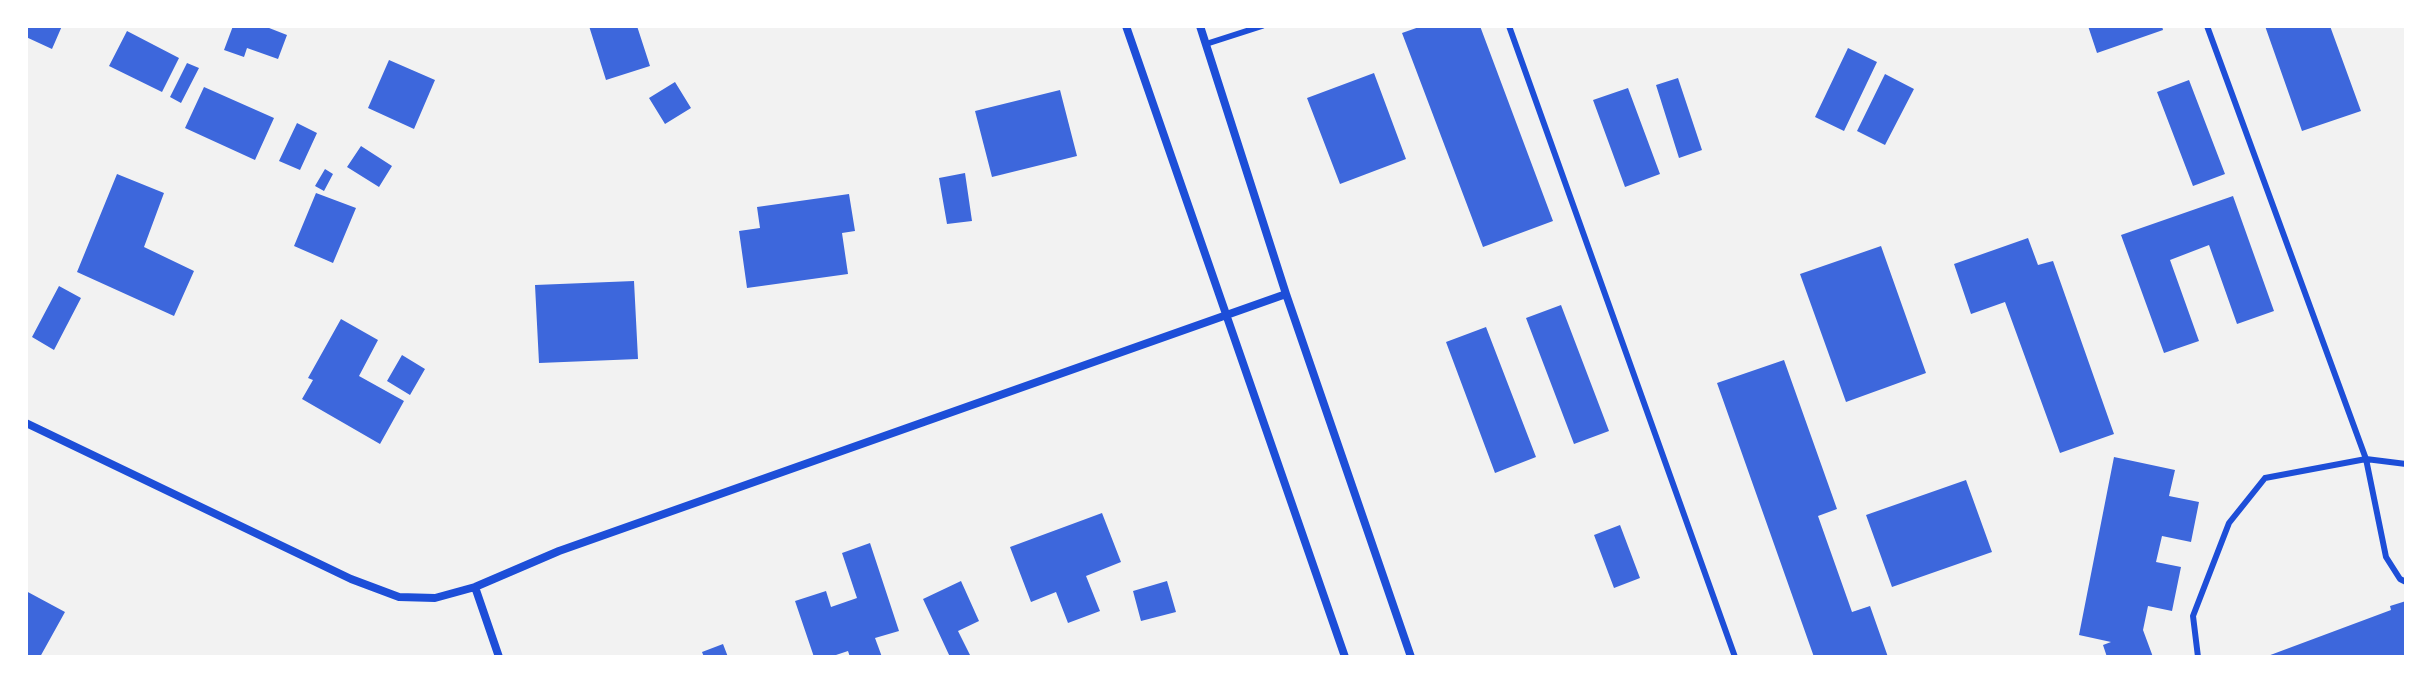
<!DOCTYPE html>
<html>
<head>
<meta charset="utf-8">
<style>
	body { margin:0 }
	#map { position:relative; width:2432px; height:683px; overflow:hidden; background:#f2f2f2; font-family:"Titillium Web",sans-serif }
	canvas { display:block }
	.frame { position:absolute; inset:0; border:28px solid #fff; pointer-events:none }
</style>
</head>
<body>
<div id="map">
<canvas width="2432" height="683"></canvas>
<div class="frame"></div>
</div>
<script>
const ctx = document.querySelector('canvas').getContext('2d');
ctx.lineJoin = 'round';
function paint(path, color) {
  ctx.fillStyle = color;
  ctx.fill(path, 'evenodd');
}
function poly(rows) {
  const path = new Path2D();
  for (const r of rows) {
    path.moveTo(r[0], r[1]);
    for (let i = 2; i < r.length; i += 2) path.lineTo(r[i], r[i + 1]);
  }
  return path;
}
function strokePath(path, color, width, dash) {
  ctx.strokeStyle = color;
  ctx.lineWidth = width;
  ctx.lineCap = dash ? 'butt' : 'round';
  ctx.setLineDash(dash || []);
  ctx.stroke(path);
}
const building = poly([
	[26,26,62,26,52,49,26,37],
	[233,26,264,26,287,35,278,59,247,48,244,57,224,50],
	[589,26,637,26,650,66,606,80],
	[1422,26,1480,26,1553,221,1483,247,1402,33],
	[2088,26,2162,26,2163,30,2097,53],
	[2265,26,2330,26,2361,111,2302,131],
	[127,31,179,58,162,92,109,66],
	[1848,48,1877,62,1844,131,1815,117],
	[389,60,435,80,414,129,368,108],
	[187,63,199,68,181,103,170,97],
	[1374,73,1406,159,1340,184,1307,98],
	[1885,74,1914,89,1885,145,1857,131],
	[1678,78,1702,150,1679,158,1656,85],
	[2189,80,2225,174,2193,186,2157,92],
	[675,82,691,108,665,124,649,98],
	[204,87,274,118,255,160,185,128],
	[1628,88,1660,174,1625,187,1593,100],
	[1060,90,1077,156,992,177,975,111],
	[297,123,317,133,300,170,279,161],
	[361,146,392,166,379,187,347,167],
	[325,169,333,174,324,191,315,186],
	[965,173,972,221,947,224,939,178],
	[117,174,164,193,144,247,194,271,174,316,77,272],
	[316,193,356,208,333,263,294,246],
	[849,194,855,231,842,233,848,274,747,288,739,231,760,228,757,207],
	[2233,196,2274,311,2237,324,2209,245,2170,260,2199,341,2164,353,2121,235],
	[2028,238,2038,265,2053,261,2114,434,2060,453,2005,302,1971,314,1954,264],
	[1881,246,1926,373,1846,402,1800,274],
	[634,281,638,359,539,363,535,285],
	[59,286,81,298,54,350,32,337],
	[1561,305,1609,431,1574,444,1526,318],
	[341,319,378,340,359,376,404,401,380,444,302,399,313,380,308,378],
	[1486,327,1536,457,1495,473,1446,342],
	[402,355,425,369,410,395,387,381],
	[1784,360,1837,509,1818,516,1852,612,1870,606,1888,657,1814,657,1717,383],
	[2114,457,2175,470,2169,496,2199,502,2191,542,2162,536,2156,562,2181,567,2172,611,2148,606,2143,630,2153,657,2107,657,2103,645,2111,642,2079,635],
	[1966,480,1992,552,1892,587,1866,515],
	[1102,513,1121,562,1086,576,1100,611,1068,623,1056,592,1031,602,1010,547],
	[1620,525,1640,578,1614,588,1594,535],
	[870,543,899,631,875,638,882,657,850,657,848,651,830,657,814,657,795,601,826,591,831,607,857,598,842,553],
	[961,581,979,621,958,631,971,657,950,657,923,599],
	[1167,581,1176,612,1141,621,1133,591],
	[26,591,65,612,40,657,26,657],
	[2406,601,2406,657,2265,657,2391,610,2390,606],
	[723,644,728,657,704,657,702,652]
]);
const service = poly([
	[1509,26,1735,657],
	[2207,26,2366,459,2386,557,2400,579,2406,582],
	[1206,44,1262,26],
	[2198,657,2193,616,2229,523,2265,478,2366,459,2406,464]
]);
const minor = poly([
	[1126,26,1345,657],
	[1200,26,1286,294,1411,657],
	[26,423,351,579,399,597,435,598,475,587,559,551,1286,294],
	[475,587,499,657]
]);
paint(building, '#3d67dc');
strokePath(service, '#1d4ed8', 6);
strokePath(minor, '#1d4ed8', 8);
</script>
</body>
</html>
